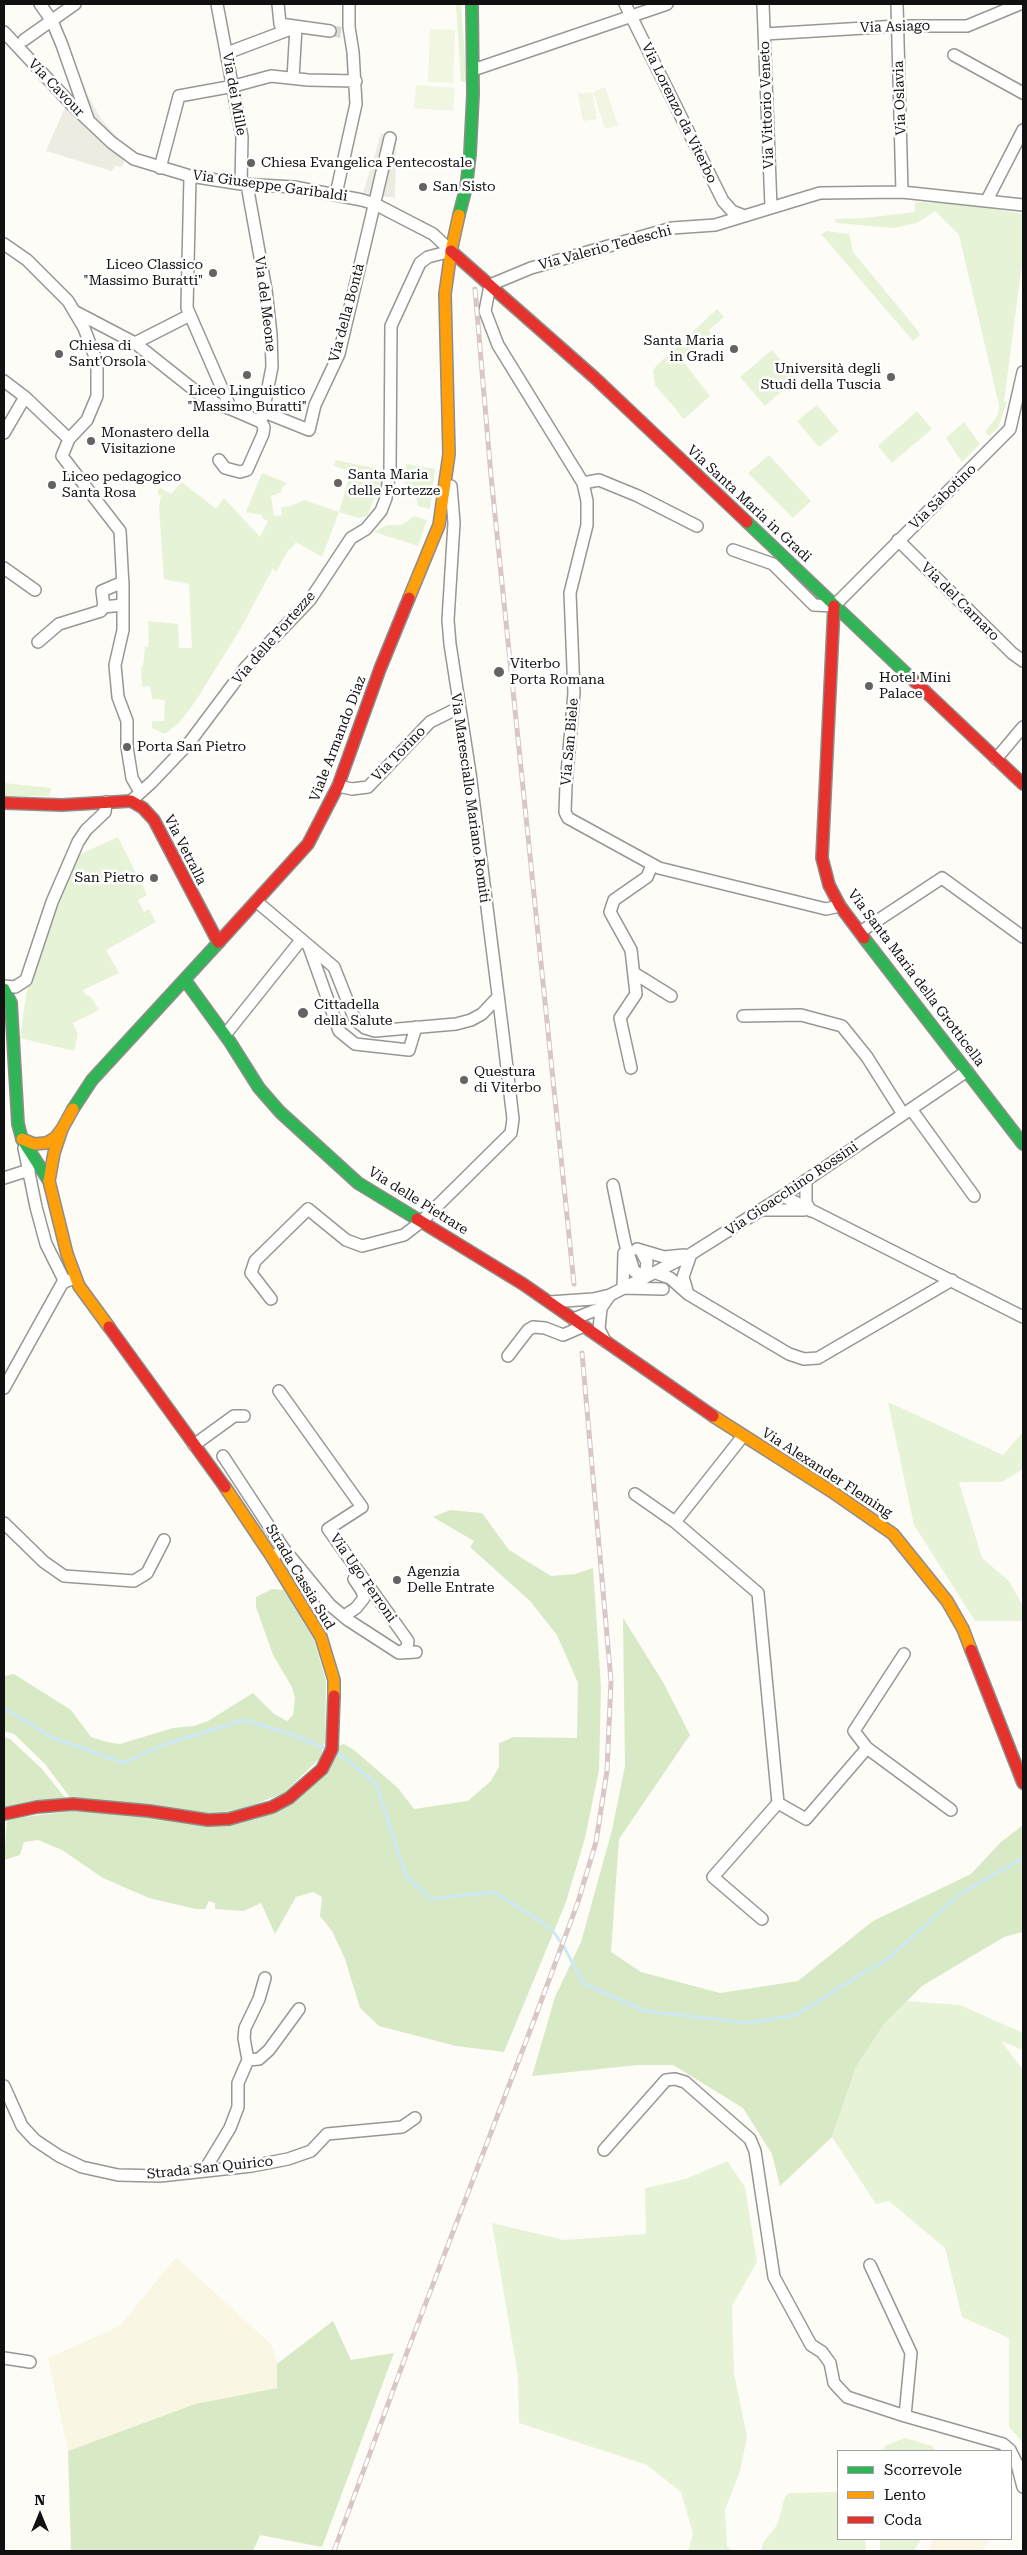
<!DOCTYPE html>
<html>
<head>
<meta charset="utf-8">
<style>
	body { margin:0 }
	#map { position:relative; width:1027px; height:2555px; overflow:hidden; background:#fdfcf7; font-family:"Roboto Serif",serif }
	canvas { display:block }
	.frame { position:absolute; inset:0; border:5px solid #111; pointer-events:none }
	.legend { position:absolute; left:837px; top:2450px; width:175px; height:90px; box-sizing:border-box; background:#fff; border:1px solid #a0a0a0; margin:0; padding:6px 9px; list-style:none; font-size:15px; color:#111 }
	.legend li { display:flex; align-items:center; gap:10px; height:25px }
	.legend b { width:25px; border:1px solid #a0a0a0 }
	.north { position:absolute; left:15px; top:2490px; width:50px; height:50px; -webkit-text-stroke:4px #fff; paint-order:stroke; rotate:0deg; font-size:14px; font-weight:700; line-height:20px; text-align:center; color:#111 }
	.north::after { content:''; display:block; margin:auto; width:18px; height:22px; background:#111; clip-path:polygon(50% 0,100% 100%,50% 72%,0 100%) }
</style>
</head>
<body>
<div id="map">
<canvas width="1027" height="2555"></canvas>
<div class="frame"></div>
<ul class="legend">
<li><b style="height:6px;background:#30b455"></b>Scorrevole</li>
<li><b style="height:6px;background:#ff9f0a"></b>Lento</li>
<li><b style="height:6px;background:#e5322d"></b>Coda</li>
</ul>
<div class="north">N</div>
</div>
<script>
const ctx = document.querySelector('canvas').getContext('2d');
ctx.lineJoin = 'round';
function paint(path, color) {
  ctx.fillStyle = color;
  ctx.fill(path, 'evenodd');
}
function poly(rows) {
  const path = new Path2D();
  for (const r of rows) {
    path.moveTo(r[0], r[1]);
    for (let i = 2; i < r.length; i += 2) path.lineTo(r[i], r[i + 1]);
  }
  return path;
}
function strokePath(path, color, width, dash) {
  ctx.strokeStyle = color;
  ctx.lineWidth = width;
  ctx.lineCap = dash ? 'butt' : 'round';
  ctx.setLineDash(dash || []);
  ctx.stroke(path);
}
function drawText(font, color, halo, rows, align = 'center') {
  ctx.font = font + ' "Roboto Serif",serif';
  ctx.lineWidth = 5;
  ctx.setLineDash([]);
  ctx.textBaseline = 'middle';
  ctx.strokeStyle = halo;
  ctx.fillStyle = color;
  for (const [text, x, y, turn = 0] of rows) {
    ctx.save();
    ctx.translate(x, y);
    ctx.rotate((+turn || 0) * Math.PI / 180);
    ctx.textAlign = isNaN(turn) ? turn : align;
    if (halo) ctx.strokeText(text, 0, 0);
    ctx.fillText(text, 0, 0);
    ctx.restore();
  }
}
const farmland = poly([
	[176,2257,272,2345,277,2364,277,2388,195,2404,68,2451,48,2358,120,2326],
	[933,2539,991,2539,981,2551,928,2551]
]);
const green = poly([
	[456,4,461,4,467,82,461,82],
	[915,202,967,204,1023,214,1023,257,1004,401,1007,402,998,428,989,436,985,432,998,415,999,405,959,235,935,211,917,223,893,228,837,223,834,219,864,218,915,212],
	[827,231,849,234,853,252,919,332,920,335,913,341,821,234],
	[717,309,724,317,709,330,711,334,682,360,710,396,684,419,655,385,653,371,656,366],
	[772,350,796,378,765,406,740,377],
	[817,405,839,431,819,447,797,421],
	[917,411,932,429,892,463,878,446],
	[964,422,980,444,962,462,946,438],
	[769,455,811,501,793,518,748,473],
	[336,460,383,470,382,482,367,516,359,518,339,512,322,557,296,542,291,549,289,549,276,572,273,568,241,628,195,702,179,723,165,734,152,728,152,721,164,721,165,700,152,699,150,686,142,687,141,667,143,666,145,647,148,647,149,640,148,621,178,624,179,648,192,648,189,584,164,579,159,508,161,495,158,495,158,489,160,488,171,494,182,482,216,509,224,498,260,537,268,521,262,518,262,515,246,512,262,473,287,483,281,489,282,492,271,496,274,516,282,515,281,507,290,506,304,500,339,512,351,471,334,466],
	[406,464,435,469,430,509,418,506,416,495,405,483],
	[414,516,427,520,418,546,374,532,387,525,402,525],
	[4,783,51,788,49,796,4,796],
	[118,837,147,895,138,900,144,912,149,909,156,922,106,950,119,973,83,990,85,994,91,997,99,1010,73,1023,78,1034,74,1051,20,1038,26,995,55,903,76,856],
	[888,1402,1003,1455,1023,1432,1023,1469,1002,1482,959,1482,982,1558,1009,1581,1023,1606,1023,1621,975,1621,914,1525],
	[907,2001,960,2005,1023,2033,1023,2050,1001,2041,1023,2070,1023,2443,1009,2427,1009,2338,962,2317,945,2248,889,2201,876,2204,832,2137,856,2067,884,2024],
	[727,2161,745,2187,757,2262,732,2306,734,2373,747,2437,740,2471,725,2510,727,2546,732,2551,688,2551,693,2534,681,2492,647,2465,519,2423,518,2376,492,2223,564,2240,646,2234,645,2188,686,2179],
	[905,2438,932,2446,936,2451,883,2451,885,2446],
	[838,2492,838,2539,865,2539,866,2551,761,2551,763,2543,777,2525,785,2497,789,2493],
	[880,2539,921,2539,914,2551,880,2551]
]);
const forest = poly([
	[450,1510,482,1513,509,1550,551,1576,575,1574,593,1568,601,1687,599,1770,585,1838,566,1902,504,2052,456,2046,379,2026,360,2008,345,1959,332,1931,320,1916,322,1897,313,1892,296,1897,275,1934,261,1903,244,1911,215,1909,215,1903,209,1901,205,1909,196,1909,149,1898,103,1878,62,1850,38,1840,24,1842,20,1855,4,1860,7,1819,73,1811,255,1820,340,1745,344,1744,354,1750,398,1788,414,1809,468,1801,491,1781,499,1767,499,1743,514,1737,577,1738,578,1683,557,1635,530,1601,470,1547,474,1541,433,1517],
	[272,1589,284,1590,314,1640,326,1681,325,1741,320,1758,284,1793,228,1815,72,1800,45,1764,14,1734,4,1731,4,1676,14,1674,71,1710,91,1737,107,1742,120,1744,173,1728,194,1726,208,1721,253,1693,274,1714,287,1721,293,1715,295,1698,292,1687,273,1655,256,1607,256,1597],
	[623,1618,663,1682,690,1735,619,1839,611,1952,641,1972,720,1993,798,1981,873,1921,971,1874,1001,1842,1023,1825,1023,1932,1004,1937,922,1986,884,2024,856,2067,832,2137,780,2186,772,2154,743,2108,673,2065,639,2065,532,2076,555,1997,581,1942,612,1830,625,1766],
	[4,1737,10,1739,41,1768,67,1800,4,1809],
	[333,2321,351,2360,394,2353,322,2547,260,2535,253,2551,71,2551,68,2451,195,2404,277,2388,277,2364]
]);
const pitch = poly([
	[430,29,455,30,453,83,428,82],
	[416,85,455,88,453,111,414,108],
	[605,87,618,125,605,129,593,92],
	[592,92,597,119,583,121,578,94]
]);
const plaza = poly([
	[84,88,101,119,128,150,122,167,115,166,112,171,46,151,70,96],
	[381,134,396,136,395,198,363,193]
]);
const stream = poly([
	[4,1708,53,1738,124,1763,163,1745,244,1720,290,1734,325,1748],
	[337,1754,344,1757,376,1784,406,1876,430,1899,494,1892,551,1928,564,1947,584,1984,646,2011,749,2023,795,2015,890,1957,960,1894,1023,1858]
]);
const streetTunnel = poly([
	[330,31,348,33]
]);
const street = poly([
	[40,4,52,21,62,45,88,119],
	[217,4,242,137,241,184],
	[278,4,280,24,330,31],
	[625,4,723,201,732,211,742,215],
	[763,4,771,207],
	[897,4,902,192],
	[4,32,73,106,111,142,134,159,190,176,241,184,294,187,362,200,375,204,433,234,451,251],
	[765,34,898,26,967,26,1020,4],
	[24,40,75,4],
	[227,53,296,27,293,78],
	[954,55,1023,93],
	[473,70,667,4],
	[160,168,179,96,234,86,271,76,308,80,356,81],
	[190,176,187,308,231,409,261,422],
	[247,185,266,290,271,334,272,367,262,418],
	[336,194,356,104,353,52,349,27,349,4],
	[987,200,1023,130],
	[4,244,27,260,68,301,84,328,97,362,97,396,87,420,69,439,62,456,120,531,123,587,123,630,115,665,118,697,127,721,127,747,132,778,140,792],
	[74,311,135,343,198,393,219,405,231,409],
	[135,343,190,315],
	[4,381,25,397,69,439],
	[264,412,309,430,315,405,339,354,390,138],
	[4,433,25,397],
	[219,460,225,468,240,472,247,470,263,434,264,427,261,422],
	[583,483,599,480,638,496,697,526],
	[898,540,1012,653,1023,661],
	[733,550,773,564,814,605,834,606,1010,429,1023,372],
	[4,568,35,590],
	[104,607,102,591,123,582],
	[38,642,59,624,101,611,103,607,123,605],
	[996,759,1023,727],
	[338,786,352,789,368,787,430,722,458,708],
	[131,801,152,782,189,743,246,667,310,600,351,538,366,529,381,511,386,498,390,470,391,326,420,263,428,257,451,251],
	[256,901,334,967,355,1020,365,1028,375,1031,456,1024,471,1020,482,1014,498,997],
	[840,906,826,909,659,868,568,818,565,812,566,785,574,693,570,593,587,525,587,501,583,483,498,345,485,311,490,285,531,268,672,228,715,225,820,193,902,192,1023,205],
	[860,932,942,878,1023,937],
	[309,947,339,1031,355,1044,409,1050,416,1027],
	[634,973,671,996],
	[4,986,15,987,26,980,52,902,78,842,86,830,105,812,106,802],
	[743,1016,801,1015,842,1026,867,1057,903,1114],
	[225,1035,301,940],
	[631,1068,620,1018,636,994,631,950,610,912,614,900,647,877,652,865],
	[911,1109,974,1196],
	[24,1148,36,1207,46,1244,65,1282],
	[4,1178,29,1170],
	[806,1180,806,1203,811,1211],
	[613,1185,625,1243,634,1271,645,1278,647,1262,641,1251],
	[783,1196,1023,1317],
	[763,1210,804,1210],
	[637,1249,664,1257,684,1255],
	[624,1253,623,1288,663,1289],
	[656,1273,670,1278,688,1294,789,1354,804,1359,818,1358,952,1280],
	[688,1294,683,1277,691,1254],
	[271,1299,251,1273,255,1261,308,1209,346,1240,362,1246,404,1235,422,1221,511,1133,513,1119,503,1034,470,773,450,644,448,620,454,523,451,486],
	[550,1302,593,1299,610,1295,691,1254,783,1196,967,1071],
	[573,1319,601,1308],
	[605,1341,599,1329,601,1308,610,1295],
	[508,1356,528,1330,533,1327,545,1328,563,1335,584,1326],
	[4,1388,63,1282,70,1280],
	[279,1391,362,1507,328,1529,408,1641,407,1648,399,1653],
	[743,1436,675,1522,758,1593,778,1803,806,1819,867,1748],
	[194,1445,234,1416,244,1416],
	[223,1456,284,1549],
	[635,1494,675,1522],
	[4,1523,44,1562,64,1576,134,1581,147,1573,164,1540],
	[272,1557,284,1549,330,1605,348,1620,399,1653,416,1652],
	[344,1616,356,1608,364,1598,362,1591,354,1579],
	[904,1654,854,1731,867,1748,951,1810],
	[762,1919,713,1877,778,1803],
	[248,2060,259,2059,269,2050,299,2009],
	[4,2086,22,2126,35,2140,59,2156,82,2167,118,2175,160,2176,252,2166,288,2159,311,2151,327,2134,402,2127,415,2118],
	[604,2150,666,2080,675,2079,685,2082,750,2139,755,2151,774,2277,811,2345,822,2352,830,2363,834,2383,847,2397,905,2416,1003,2444,1010,2450,1017,2464,1023,2487],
	[204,2171,230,2128,238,2107,238,2083,248,2060,244,2038,245,2028,259,1999,265,1978],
	[870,2265,911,2353,905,2416],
	[4,2358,30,2362]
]);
const fast = poly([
	[459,215,466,188,470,154,473,94,472,4],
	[747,522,911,678],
	[864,938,1023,1144],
	[185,980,230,1042,259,1088,280,1112,358,1183,417,1219],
	[4,989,11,1003,18,1124,22,1139,49,1181],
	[73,1109,92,1080,219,942]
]);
const slow = poly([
	[409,598,439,525,449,454,445,294,451,251,459,215],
	[73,1109,62,1129,54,1153,49,1181,67,1254,79,1286,109,1327],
	[22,1139,34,1144,46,1143,55,1138,62,1129],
	[713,1416,831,1491,893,1534,947,1601,963,1629,971,1650],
	[225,1487,272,1557,321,1637,334,1680,334,1696]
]);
const jam = poly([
	[451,251,595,378,747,522],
	[834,606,822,858,829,885,840,906,864,938],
	[911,678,1023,784],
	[4,803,62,805,131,801,143,808,154,820,218,942],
	[219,942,308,844,338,786,380,669,409,598],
	[417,1219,523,1284,713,1416],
	[109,1327,225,1487],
	[971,1650,1023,1783],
	[4,1814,37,1807,73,1804,149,1811,208,1820,229,1819,272,1807,289,1798,322,1769,332,1749,334,1696]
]);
const rail = poly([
	[475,289,491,476,574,1284],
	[334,2551,409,2347,536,2015,578,1902,596,1842,607,1771,611,1681,582,1353]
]);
const markers = [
	[251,163,5,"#646362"],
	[423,187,5,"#646362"],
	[213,273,5,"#646362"],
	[734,349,5,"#646362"],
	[59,354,5,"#646362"],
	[247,375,5,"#646362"],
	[891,377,5,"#646362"],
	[91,441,5,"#646362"],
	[338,483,5,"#646362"],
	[52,485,5,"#646362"],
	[499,672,6,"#646362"],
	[869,686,5,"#646362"],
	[127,747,5,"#646362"],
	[154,878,5,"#646362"],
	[303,1013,6,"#646362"],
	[464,1080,5,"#646362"],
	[397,1580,5,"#646362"]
];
const streetNames = [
	["Via Asiago",895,27,-2],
	["Via Cavour",56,88,46],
	["Via dei Mille",234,94,80],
	["Via Oslavia",900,98,-92],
	["Via Vittorio Veneto",767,105,-92],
	["Via Lorenzo da Viterbo",679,113,64],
	["Via Giuseppe Garibaldi",270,186,8],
	["Via Valerio Tedeschi",605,248,-15],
	["Via del Meone",265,304,83],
	["Via della Bontà",347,313,-75],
	["Via Sabotino",943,497,-44],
	["Via Santa Maria in Gradi",749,504,43],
	["Via del Carnaro",960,602,45],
	["Via delle Fortezze",274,638,-49],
	["Viale Armando Diaz",338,739,-69],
	["Via San Biele",570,742,-85],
	["Via Torino",399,754,-46],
	["Via Maresciallo Mariano Romiti",470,798,82],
	["Via Vetralla",185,850,63],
	["Via Santa Maria della Grotticella",916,978,53],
	["Via Gioacchino Rossini",792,1189,-34],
	["Via delle Pietrare",418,1201,32],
	["Via Alexander Fleming",827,1473,33],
	["Strada Cassia Sud",300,1577,59],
	["Via Ugo Ferroni",363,1578,55],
	["Strada San Quirico",210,2168,-6]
];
const poiNames = [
	["Chiesa Evangelica Pentecostale",261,163],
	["San Sisto",433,187],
	["Liceo Classico",203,265,"right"],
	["\"Massimo Buratti\"",203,281,"right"],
	["Santa Maria",724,341,"right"],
	["in Gradi",724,357,"right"],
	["Chiesa di",69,346],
	["Sant'Orsola",69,362],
	["Università degli",881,369,"right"],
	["Studi della Tuscia",881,385,"right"],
	["Liceo Linguistico",247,391,"center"],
	["\"Massimo Buratti\"",247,407,"center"],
	["Monastero della",101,433],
	["Visitazione",101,449],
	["Santa Maria",348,475],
	["delle Fortezze",348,491],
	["Liceo pedagogico",62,477],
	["Santa Rosa",62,493],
	["Viterbo",510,664],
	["Porta Romana",510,680],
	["Hotel Mini",879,678],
	["Palace",879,694],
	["Porta San Pietro",137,747],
	["San Pietro",144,878,"right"],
	["Cittadella",314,1005],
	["della Salute",314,1021],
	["Questura",474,1072],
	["di Viterbo",474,1088],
	["Agenzia",407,1572],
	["Delle Entrate",407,1588]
];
paint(farmland, '#f9f7e4');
paint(green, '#e7f3d7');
paint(forest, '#d8eac5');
paint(pitch, '#f0f6e1');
paint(plaza, '#edebe2');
strokePath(stream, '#cde8f7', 3);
strokePath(streetTunnel, '#dad9d4', 11, [11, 5.5]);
strokePath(street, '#979795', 14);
strokePath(fast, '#8e8d8b', 14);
strokePath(slow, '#8e8d8b', 14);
strokePath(jam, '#8e8d8b', 14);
strokePath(street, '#fffffe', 11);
strokePath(fast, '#30b455', 11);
strokePath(slow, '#ff9f0a', 11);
strokePath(jam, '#e5322d', 11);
strokePath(rail, '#d9c6c7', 5);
strokePath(rail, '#fff', 3, [9]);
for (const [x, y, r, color] of markers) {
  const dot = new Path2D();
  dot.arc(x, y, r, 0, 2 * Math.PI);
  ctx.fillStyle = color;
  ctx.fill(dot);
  strokePath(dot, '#fff', 2);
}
drawText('14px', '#111', '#fff', streetNames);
drawText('14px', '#111', '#fff', poiNames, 'left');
</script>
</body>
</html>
